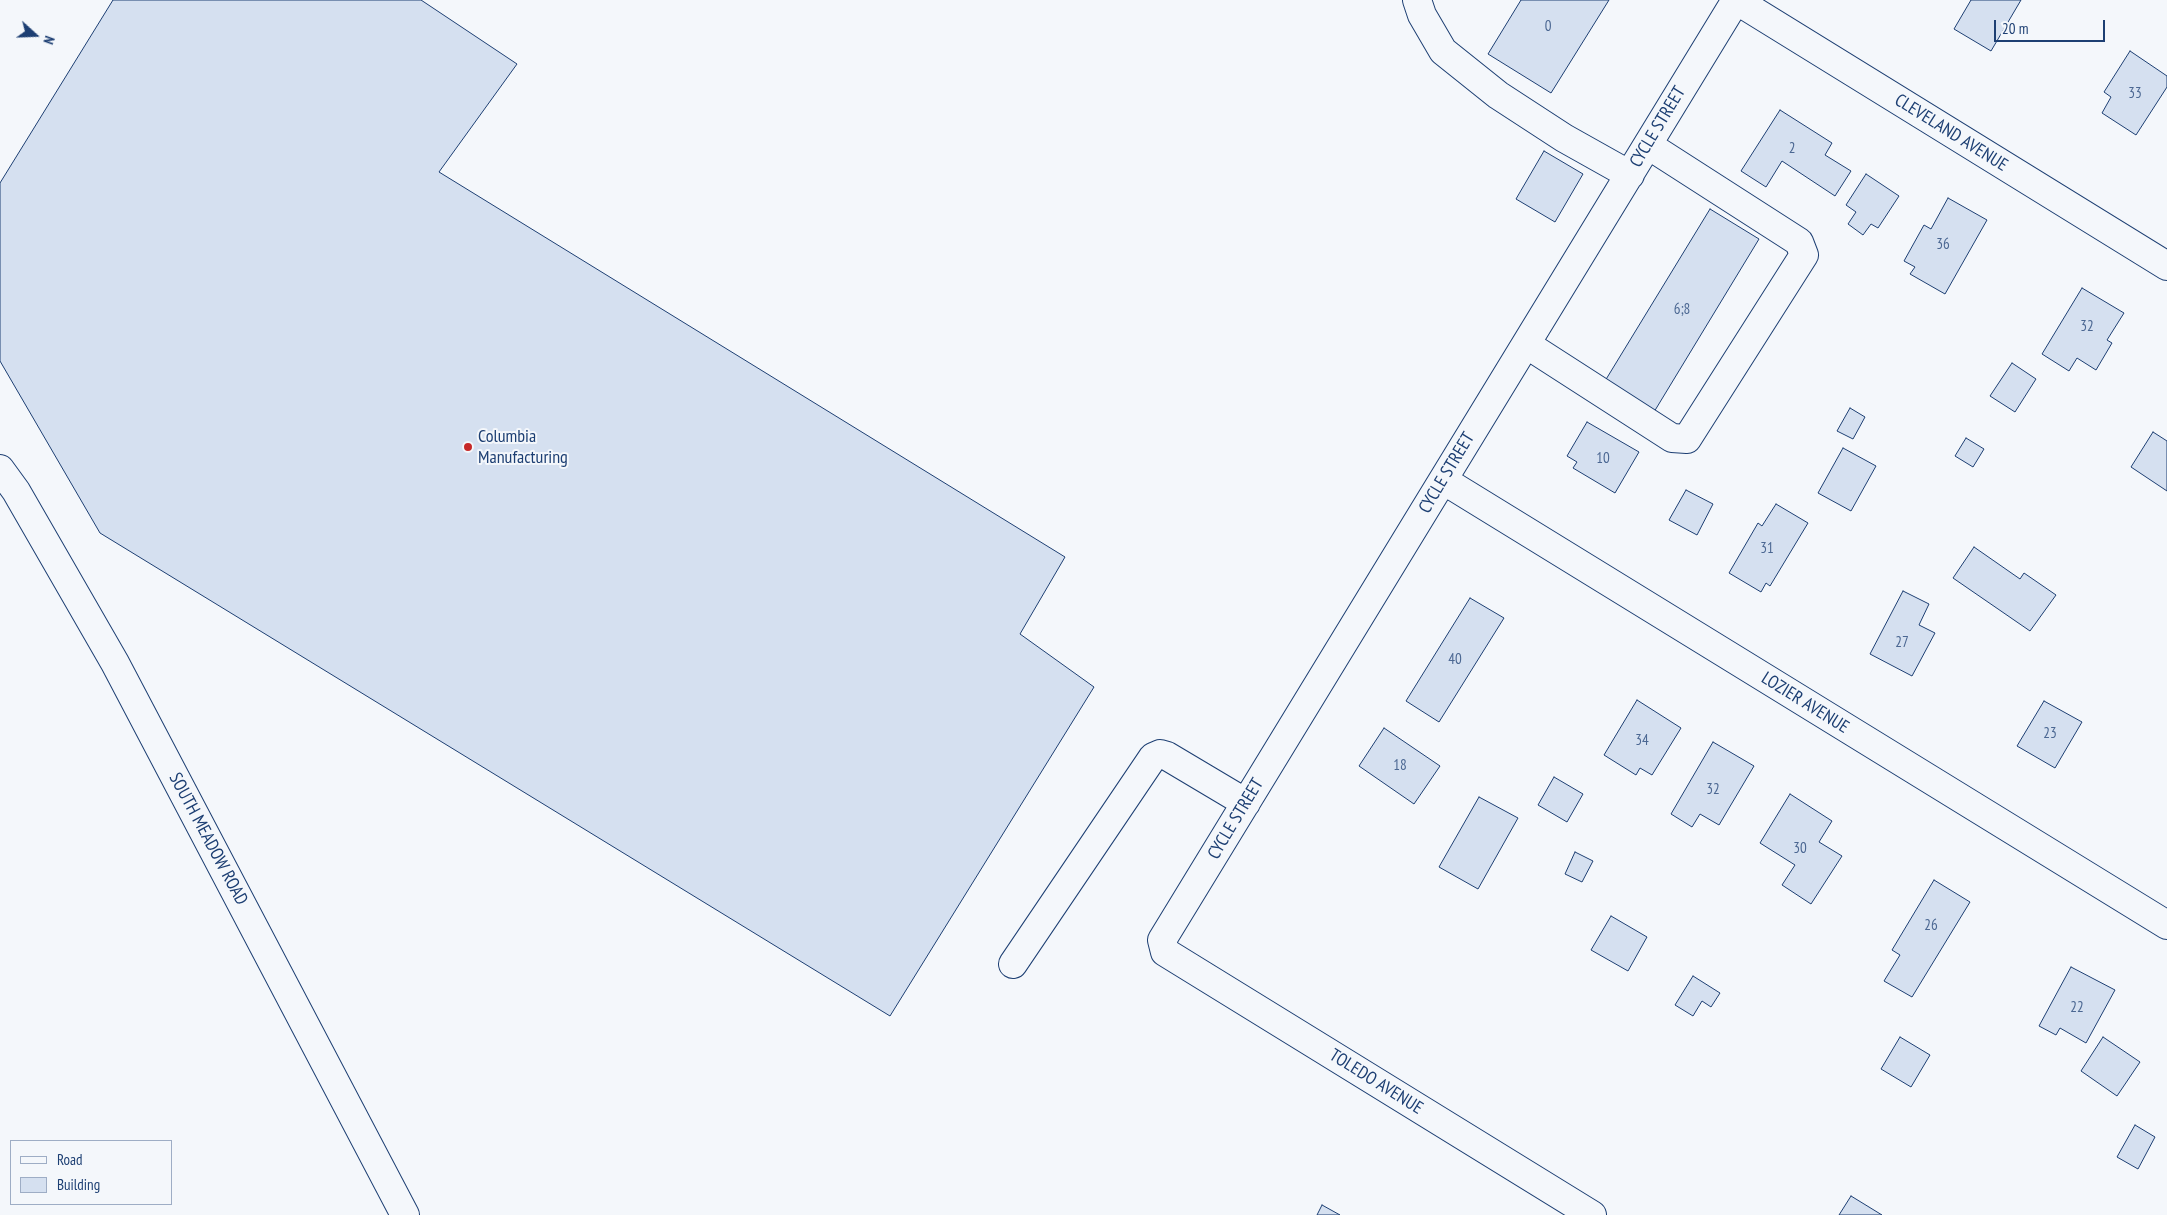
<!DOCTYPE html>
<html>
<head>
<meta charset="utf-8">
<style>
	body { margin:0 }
	#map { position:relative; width:2167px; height:1215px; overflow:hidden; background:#f4f7fb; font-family:"PT Sans Narrow",sans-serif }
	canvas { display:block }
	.legend { position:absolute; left:10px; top:1140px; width:162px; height:65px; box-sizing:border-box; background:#f4f7fb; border:1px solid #9eadc5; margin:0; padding:6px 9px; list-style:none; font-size:15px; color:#1d3f73 }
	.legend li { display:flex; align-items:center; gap:10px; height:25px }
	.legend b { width:25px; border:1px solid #9eadc5 }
	.north { position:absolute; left:10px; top:10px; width:50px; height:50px; -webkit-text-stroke:4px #f4f7fb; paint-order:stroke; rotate:110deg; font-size:14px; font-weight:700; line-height:20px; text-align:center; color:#1d3f73 }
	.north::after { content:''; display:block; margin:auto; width:18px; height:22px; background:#1d3f73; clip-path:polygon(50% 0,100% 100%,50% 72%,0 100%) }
	.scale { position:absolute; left:1994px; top:20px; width:111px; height:22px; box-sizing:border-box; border:2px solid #1d3f73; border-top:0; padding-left:6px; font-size:15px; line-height:18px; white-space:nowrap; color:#1d3f73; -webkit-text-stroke:4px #f4f7fb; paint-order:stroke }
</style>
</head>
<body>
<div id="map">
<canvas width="2167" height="1215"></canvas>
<ul class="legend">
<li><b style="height:6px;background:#f4f7fb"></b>Road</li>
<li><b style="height:14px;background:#d5e0f0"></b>Building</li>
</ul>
<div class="north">N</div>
<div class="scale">20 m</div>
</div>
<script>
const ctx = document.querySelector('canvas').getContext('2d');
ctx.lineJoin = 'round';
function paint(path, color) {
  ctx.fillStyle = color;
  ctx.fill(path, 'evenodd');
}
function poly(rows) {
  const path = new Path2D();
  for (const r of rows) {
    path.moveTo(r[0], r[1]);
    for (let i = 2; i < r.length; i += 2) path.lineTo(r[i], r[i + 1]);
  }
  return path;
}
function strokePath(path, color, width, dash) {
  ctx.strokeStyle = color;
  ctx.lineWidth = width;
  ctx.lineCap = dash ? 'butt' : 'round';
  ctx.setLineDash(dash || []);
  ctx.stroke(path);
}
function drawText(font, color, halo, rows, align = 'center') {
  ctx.font = font + ' "PT Sans Narrow",sans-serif';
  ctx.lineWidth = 4;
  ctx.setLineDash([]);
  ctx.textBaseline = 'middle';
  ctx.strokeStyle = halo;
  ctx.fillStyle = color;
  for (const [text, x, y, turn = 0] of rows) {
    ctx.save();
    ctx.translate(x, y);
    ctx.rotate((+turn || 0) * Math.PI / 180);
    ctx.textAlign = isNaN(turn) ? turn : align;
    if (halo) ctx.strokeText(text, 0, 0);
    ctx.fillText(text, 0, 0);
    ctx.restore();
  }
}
const building = poly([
	[113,0,421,0,517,64,439,172,1065,557,1020,634,1094,687,890,1016,100,533,0,361,0,183,113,0],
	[1521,0,1609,0,1551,93,1488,54,1521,0],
	[1971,0,2021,0,1991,51,1954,29,1971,0],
	[2130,51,2167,76,2167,87,2136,135,2102,113,2111,97,2104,92,2130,51],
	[1780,110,1832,143,1825,155,1851,171,1835,196,1782,161,1766,187,1741,171,1780,110],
	[1544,151,1583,174,1555,222,1516,199,1544,151],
	[1866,174,1899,196,1878,228,1871,224,1863,235,1848,224,1856,212,1846,205,1866,174],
	[1948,198,1987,220,1945,294,1910,274,1915,267,1904,261,1924,225,1931,229,1948,198],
	[1710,209,1759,239,1654,412,1605,381,1710,209],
	[2082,288,2124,313,2107,340,2112,343,2096,370,2077,358,2069,371,2042,354,2082,288],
	[2012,363,2036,379,2015,412,1990,396,2012,363],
	[1850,408,1865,417,1853,439,1837,431,1850,408],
	[1587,422,1639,452,1615,493,1573,468,1577,462,1567,456,1587,422],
	[2153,432,2167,441,2167,491,2131,467,2153,432],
	[1966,438,1984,449,1973,467,1955,456,1966,438],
	[1843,448,1876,466,1851,511,1818,493,1843,448],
	[1686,490,1713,504,1697,535,1669,520,1686,490],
	[1776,504,1808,523,1770,586,1766,583,1761,592,1729,573,1758,523,1762,526,1776,504],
	[1974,547,2020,579,2024,573,2056,595,2030,631,1953,578,1974,547],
	[1903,591,1929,604,1919,625,1935,633,1912,676,1870,654,1903,591],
	[1470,598,1504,618,1439,722,1406,701,1470,598],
	[1637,700,1681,728,1652,775,1640,768,1636,775,1604,755,1637,700],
	[2044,701,2082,722,2055,768,2017,746,2044,701],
	[1384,728,1440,766,1414,804,1359,766,1384,728],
	[1713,742,1754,766,1719,825,1700,814,1692,827,1671,814,1713,742],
	[1554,777,1583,794,1567,822,1538,805,1554,777],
	[1790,794,1832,821,1819,842,1842,856,1811,904,1782,885,1795,865,1760,843,1790,794],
	[1479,797,1518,818,1478,889,1439,867,1479,797],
	[1575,852,1593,861,1582,882,1565,874,1575,852],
	[1934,880,1970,902,1912,997,1884,981,1900,955,1892,950,1934,880],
	[1611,916,1647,937,1628,971,1591,950,1611,916],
	[2071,967,2115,990,2086,1043,2060,1028,2056,1035,2039,1026,2071,967],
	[1693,976,1720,993,1711,1007,1702,1001,1693,1016,1675,1005,1693,976],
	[1900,1037,1930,1055,1911,1087,1881,1069,1900,1037],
	[2103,1037,2140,1062,2117,1096,2081,1071,2103,1037],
	[2135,1125,2155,1137,2138,1169,2117,1157,2135,1125],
	[1851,1196,1882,1215,1839,1215,1851,1196],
	[1322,1205,1340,1215,1317,1215,1322,1205]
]);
const minor = poly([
	[1417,0,1422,15,1443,51,1498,95,1564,138,1630,175],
	[1736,0,2167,266],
	[1526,344,1672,438,1687,439,1804,255,1799,242,1648,145],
	[0,469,16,491,115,663,405,1215],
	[1443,480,2167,925],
	[1013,964,1153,757,1160,754,1167,756,1246,803],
	[1592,1215,1165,952,1162,940,1736,0]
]);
const markers = [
	[468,447,5,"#c62828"]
];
const numberNames = [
	["0",1548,27],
	["33",2135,94],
	["2",1792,149],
	["36",1943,245],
	["6;8",1682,310],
	["32",2087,327],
	["10",1603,459],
	["31",1767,549],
	["27",1902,643],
	["40",1455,660],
	["23",2050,734],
	["34",1642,741],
	["18",1400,766],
	["32",1713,790],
	["30",1800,849],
	["26",1931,926],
	["22",2077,1008]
];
const streetNames = [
	["CYCLE STREET",1658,127,-59],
	["CLEVELAND AVENUE",1951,133,32],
	["CYCLE STREET",1447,473,-59],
	["LOZIER AVENUE",1805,703,32],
	["CYCLE STREET",1236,819,-59],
	["SOUTH MEADOW ROAD",208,839,62],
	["TOLEDO AVENUE",1376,1082,32]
];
const poiNames = [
	["Columbia",478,437],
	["Manufacturing",478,458]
];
paint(building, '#d5e0f0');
strokePath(building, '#1d3f73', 1);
strokePath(minor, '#1d3f73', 30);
strokePath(minor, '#f4f7fb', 28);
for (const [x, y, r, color] of markers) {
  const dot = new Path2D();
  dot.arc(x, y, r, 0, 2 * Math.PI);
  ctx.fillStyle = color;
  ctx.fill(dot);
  strokePath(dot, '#f4f7fb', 2);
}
drawText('15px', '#4b6792', null, numberNames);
drawText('18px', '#1d3f73', '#f4f7fb', streetNames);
drawText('18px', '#1d3f73', '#f4f7fb', poiNames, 'left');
</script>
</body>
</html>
